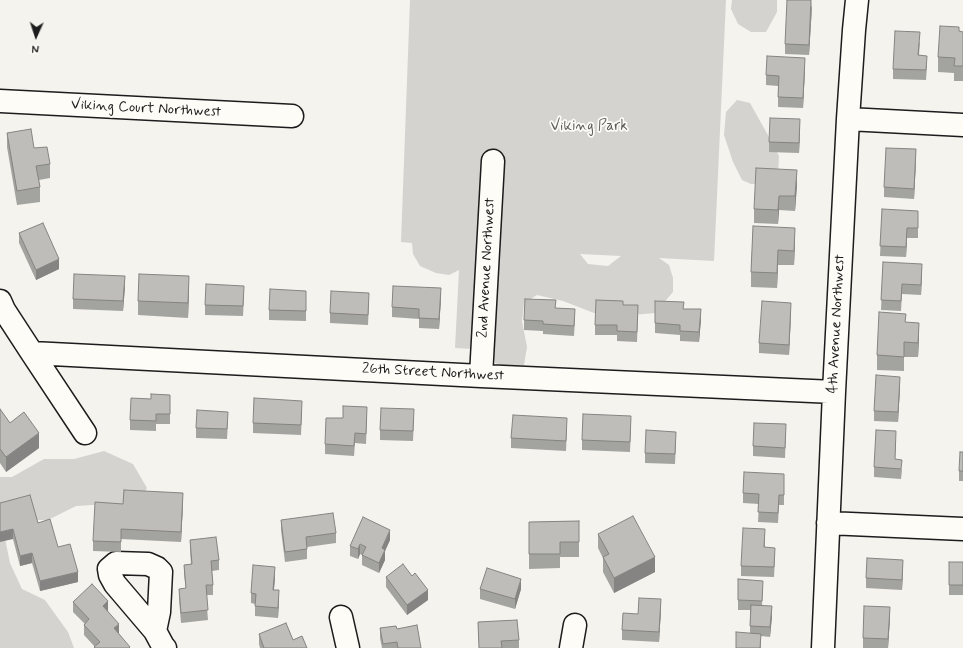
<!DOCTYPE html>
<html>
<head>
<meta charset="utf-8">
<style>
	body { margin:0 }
	#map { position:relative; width:963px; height:648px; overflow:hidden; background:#f4f3ee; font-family:Mynerve,sans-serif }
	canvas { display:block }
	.north { position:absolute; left:16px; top:16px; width:40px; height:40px; -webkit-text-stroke:3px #fdfcf7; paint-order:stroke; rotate:183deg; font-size:11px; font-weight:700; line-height:16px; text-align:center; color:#1c1c1c }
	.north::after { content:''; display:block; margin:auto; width:14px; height:18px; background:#1c1c1c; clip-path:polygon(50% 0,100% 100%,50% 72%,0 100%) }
</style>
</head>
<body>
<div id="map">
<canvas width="963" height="648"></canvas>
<div class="north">N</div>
</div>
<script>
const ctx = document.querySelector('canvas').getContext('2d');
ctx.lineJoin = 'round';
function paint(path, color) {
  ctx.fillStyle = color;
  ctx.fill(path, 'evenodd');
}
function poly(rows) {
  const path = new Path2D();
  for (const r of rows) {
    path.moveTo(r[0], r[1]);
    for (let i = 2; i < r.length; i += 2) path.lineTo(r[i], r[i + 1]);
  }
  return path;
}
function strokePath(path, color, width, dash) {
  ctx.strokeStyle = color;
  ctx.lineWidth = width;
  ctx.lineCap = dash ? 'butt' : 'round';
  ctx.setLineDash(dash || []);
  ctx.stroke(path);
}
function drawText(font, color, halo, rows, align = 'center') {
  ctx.font = font + ' Mynerve,sans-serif';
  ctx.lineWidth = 3.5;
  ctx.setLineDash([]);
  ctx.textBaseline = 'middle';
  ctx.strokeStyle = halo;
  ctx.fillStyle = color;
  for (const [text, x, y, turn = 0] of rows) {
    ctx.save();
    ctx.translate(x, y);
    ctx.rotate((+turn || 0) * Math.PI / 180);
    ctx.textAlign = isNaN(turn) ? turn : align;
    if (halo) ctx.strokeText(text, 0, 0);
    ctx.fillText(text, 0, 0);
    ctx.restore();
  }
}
const green = poly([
	[410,0,726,0,714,261,659,258,669,265,673,278,673,292,655,313,632,315,594,313,563,301,537,295,524,303,522,321,527,347,524,365,508,367,495,363,493,350,455,348,459,270,449,275,436,273,420,266,413,254,412,243,401,242],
	[580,254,621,256,608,266,588,264],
	[732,0,777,0,777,12,766,32,751,32,738,24,731,9],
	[737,100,750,103,769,137,779,156,778,175,769,184,751,184,742,180,733,162,724,135,726,112],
	[104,451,133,464,147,488,138,505,107,504,76,506,48,520,11,520,3,529,10,563,22,589,45,600,68,632,74,648,0,648,0,477,12,477,44,459,74,459]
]);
const minor = poly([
	[0,101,292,116],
	[848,119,963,125],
	[0,301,4,310,32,353,85,433],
	[32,353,481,376,834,392],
	[481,376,493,161],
	[828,523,963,529],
	[341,617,348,648],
	[155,631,159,612,161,572,157,568,148,564,116,563,109,569,110,575,115,584,155,631,163,646,165,648],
	[571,648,575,625],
	[823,648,834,392,848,119,854,30,857,0]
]);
const wall = poly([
	[812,6,809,55,785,54,785,44],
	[959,31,963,32,963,81,954,81,954,73,938,72,938,57],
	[920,42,919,55,927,66,926,80,893,79,893,69],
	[805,68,803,108,778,107,778,86,766,85,766,75],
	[800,129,799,153,769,152,769,142],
	[7,133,34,148,50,164,50,178,39,180,40,187,40,202,17,205,7,147],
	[916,159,914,199,884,197,884,187],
	[797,185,795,211,779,210,778,224,754,223,754,209],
	[882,209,918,221,918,238,907,238,906,257,880,256],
	[753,226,795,242,794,265,778,265,777,288,751,287,751,272],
	[19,233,59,269,36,280,19,243],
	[883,262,922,274,921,295,902,294,901,311,881,310],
	[125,286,123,311,73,309,73,299],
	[189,291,188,318,138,315,138,301],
	[244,296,243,316,205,315,205,305],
	[441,298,439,329,419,328,419,319,392,317,392,307],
	[306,301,306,321,269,320,269,310],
	[369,303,368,325,330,323,330,313],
	[623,305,638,315,637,342,617,341,617,335,595,335,595,325],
	[556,308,575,319,574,336,543,334,543,331,524,330,524,320],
	[684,309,701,319,699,342,680,341,680,335,655,333,655,323],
	[791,313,789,355,759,353,759,343],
	[906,322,919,337,918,357,904,357,904,371,877,370,877,355],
	[900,387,898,422,874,421,874,411],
	[170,405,170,424,156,424,156,431,130,430,130,420],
	[0,409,10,423,39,448,6,472,0,463],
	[302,411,301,435,253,433,253,423],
	[367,417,366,444,355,443,354,456,325,454,325,444,343,418],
	[414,419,413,441,380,440,380,430],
	[228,422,227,439,196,438,196,428],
	[631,426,630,452,582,450,582,440],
	[567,428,566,451,511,448,511,438],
	[786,434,785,458,753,456,753,446],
	[896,441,895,459,902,470,901,479,874,477,874,467],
	[676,442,675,464,645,463,645,453],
	[963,452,963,481,959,481,959,471],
	[784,484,784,505,779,505,778,523,758,522,759,504,743,503,743,493],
	[0,503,38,523,58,547,78,582,40,591,32,563,20,566,13,539],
	[183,503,181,542,121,539,121,552,93,551,93,541,123,504],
	[281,520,336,533,336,543,307,547,307,559,285,562,281,530],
	[579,521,579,557,560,557,560,568,529,569,529,522],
	[598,534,655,572,614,593,603,572,603,558,598,548],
	[765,539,765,547,775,558,774,577,741,576,741,566],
	[190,540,219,560,219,570,212,571,213,585,213,595,206,595,208,620,181,623,179,599,179,589,186,589,184,575,184,565,191,564,190,550],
	[390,540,385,551,385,560,379,573,362,565,362,555,360,554,358,559,350,556,350,546],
	[963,562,963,595,949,595,949,585],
	[903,570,902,590,866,588,866,578],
	[412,576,428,600,407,615,386,587,386,577],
	[275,577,274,590,279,600,278,618,255,616,255,604,251,603,251,593],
	[480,589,521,589,515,609,480,599],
	[763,591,762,605,772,616,770,637,761,636,761,648,736,648,750,633,750,610,738,610,738,600],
	[73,602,108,611,119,634,118,634,130,648,94,648,95,647,84,635,84,625,85,624,73,612],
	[661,609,659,642,622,640,622,630,638,614],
	[890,617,888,648,863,648,863,638],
	[478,622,519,640,519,648,479,648],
	[380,628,397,629,421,648,382,648,380,638],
	[259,634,293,640,307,648,260,648,259,644]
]);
const shadedWall = poly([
	[812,0,812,6,809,55,809,45],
	[805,58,805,68,803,108,803,98],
	[800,119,800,129,799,153,799,143],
	[916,149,916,159,914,199,914,189],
	[797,170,797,185,795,211,795,196],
	[779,196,779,210,778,224,778,210],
	[795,228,795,242,794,265,794,251],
	[907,228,907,238,906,257,906,247],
	[778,250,778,265,777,288,777,273],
	[59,259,59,269,36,280,36,270],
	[922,264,922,274,921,295,921,285],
	[125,276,125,286,123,311,123,301],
	[189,276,189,291,188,318,188,303],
	[441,288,441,298,439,329,439,319],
	[791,303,791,313,789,355,789,345],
	[701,309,701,319,699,342,699,332],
	[919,323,919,337,918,357,918,343],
	[900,377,900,387,898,422,898,412],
	[39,433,39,448,6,472,6,457],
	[183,493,183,503,181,542,181,532],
	[13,529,13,539,0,542,0,532],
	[390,530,390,540,385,551,385,560,379,573,379,563,382,548],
	[360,544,360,554,358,559,358,549],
	[32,553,32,563,20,566,20,556],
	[655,557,655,572,614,593,614,578],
	[903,560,903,570,902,590,902,580],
	[275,567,275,577,273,600,273,590],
	[78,572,78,582,40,591,40,581],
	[521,579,521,589,515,609,515,599],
	[279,590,279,600,278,618,278,608],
	[428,590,428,600,407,615,407,605],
	[661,599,661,609,659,642,659,632],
	[108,601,108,611,103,616,103,606],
	[772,606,772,616,770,637,770,627],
	[890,607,890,617,888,648,888,639],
	[119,624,119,634,114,638,114,628]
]);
const building = poly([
	[787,0,811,0,809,45,785,44,787,0],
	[940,26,959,27,959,31,963,32,963,66,954,66,955,58,938,57,940,26],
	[895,31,920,32,918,55,927,56,926,70,893,69,895,31],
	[767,56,805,58,803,98,778,97,779,76,766,75,767,56],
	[770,118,800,119,799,143,769,142,770,118],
	[31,129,34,148,47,147,50,164,36,166,40,187,17,191,7,133,31,129],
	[886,148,916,149,914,189,884,187,886,148],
	[756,168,797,170,795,196,779,196,778,210,754,209,756,168],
	[882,209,918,211,918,228,907,228,906,247,880,246,882,209],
	[43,223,59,259,36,270,19,233,43,223],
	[753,226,795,228,794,251,778,250,777,273,751,272,753,226],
	[883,262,922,264,921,285,902,284,901,301,881,300,883,262],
	[74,274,125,276,123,301,73,299,74,274],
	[139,274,189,276,188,303,138,301,139,274],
	[206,284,244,286,243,306,205,305,206,284],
	[393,286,441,288,439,319,419,318,419,309,392,307,393,286],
	[270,289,306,291,306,311,269,310,270,289],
	[331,291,369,293,368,315,330,313,331,291],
	[525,299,556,300,555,308,575,309,574,326,543,324,543,321,524,320,525,299],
	[596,300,623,301,623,305,638,305,637,332,617,331,617,325,595,325,596,300],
	[655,301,684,302,683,309,701,309,699,332,680,331,680,325,655,323,655,301],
	[762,301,791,303,789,345,759,343,762,301],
	[879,312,906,314,905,322,919,323,918,343,904,342,904,357,877,355,879,312],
	[876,375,900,377,898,412,874,411,876,375],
	[151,394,170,395,170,414,156,414,156,421,130,420,131,398,151,399,151,394],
	[254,398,302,401,301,425,253,423,254,398],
	[343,406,367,407,366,434,355,433,354,446,325,444,326,418,343,418,343,406],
	[381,408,414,409,413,431,380,430,381,408],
	[0,409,10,423,24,412,39,433,6,457,0,449,0,409],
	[197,410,228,412,227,429,196,428,197,410],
	[583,414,631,416,630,442,582,440,583,414],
	[513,415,567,418,566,441,511,438,513,415],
	[754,423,786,424,785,448,753,446,754,423],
	[646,430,676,432,675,454,645,453,646,430],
	[876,430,896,431,895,459,902,460,901,469,874,467,876,430],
	[960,452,963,452,963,471,959,471,960,452],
	[744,472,784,474,784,495,779,495,778,513,758,512,759,494,743,493,744,472],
	[124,490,183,493,181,532,121,529,121,542,93,541,95,502,123,504,124,490],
	[30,495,38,523,50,519,58,547,70,544,78,572,40,581,32,553,20,556,13,529,0,532,0,503,30,495],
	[333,513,336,533,306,537,307,549,285,552,281,520,333,513],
	[633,516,655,557,614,578,603,557,609,554,598,534,633,516],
	[363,517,390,530,382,548,385,550,379,563,362,555,366,547,360,544,358,549,350,546,363,517],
	[579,521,579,542,560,542,560,554,529,554,529,522,579,521],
	[743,528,765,529,764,547,775,548,774,567,741,566,743,528],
	[216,537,219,560,211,561,213,585,206,585,208,610,181,613,179,589,186,588,184,565,192,564,190,540,216,537],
	[867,558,903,560,902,580,866,578,867,558],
	[949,562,963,562,963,585,949,585,949,562],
	[403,564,412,576,415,573,428,590,407,605,386,577,403,564],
	[253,565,275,567,273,590,279,590,278,608,255,606,256,594,251,593,253,565],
	[487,568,521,579,515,599,480,589,487,568],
	[738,579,763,581,762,601,738,600,738,579],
	[92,584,108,601,103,606,119,624,114,628,130,647,129,648,95,648,94,647,100,642,84,625,89,619,73,602,92,584],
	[639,598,661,599,659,632,622,630,623,613,638,614,639,598],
	[751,605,772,606,770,627,750,626,751,605],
	[864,606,890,607,888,639,863,638,864,606],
	[517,620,519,640,501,641,502,648,479,648,478,622,517,620],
	[286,623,293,640,302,636,307,648,264,648,259,634,286,623],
	[417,625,421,648,398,648,397,642,383,644,380,628,396,626,397,629,417,625],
	[736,632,761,634,760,648,736,648,736,632]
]);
const streetNames = [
	["Viking Court Northwest",146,109,3],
	["2nd Avenue Northwest",487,268,-87],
	["4th Avenue Northwest",837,324,-87],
	["26th Street Northwest",433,373,3]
];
const parkNames = [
	["Viking Park",589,127]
];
paint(green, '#d4d3cf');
strokePath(minor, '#1c1c1c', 25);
strokePath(minor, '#fdfcf7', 22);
paint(wall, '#a3a3a0');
paint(shadedWall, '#858482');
paint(building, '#bebdba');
strokePath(building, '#858482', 1);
drawText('15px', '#1c1c1c', '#fdfcf7', streetNames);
drawText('15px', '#5c5c5b', '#fdfcf7', parkNames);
</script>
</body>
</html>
